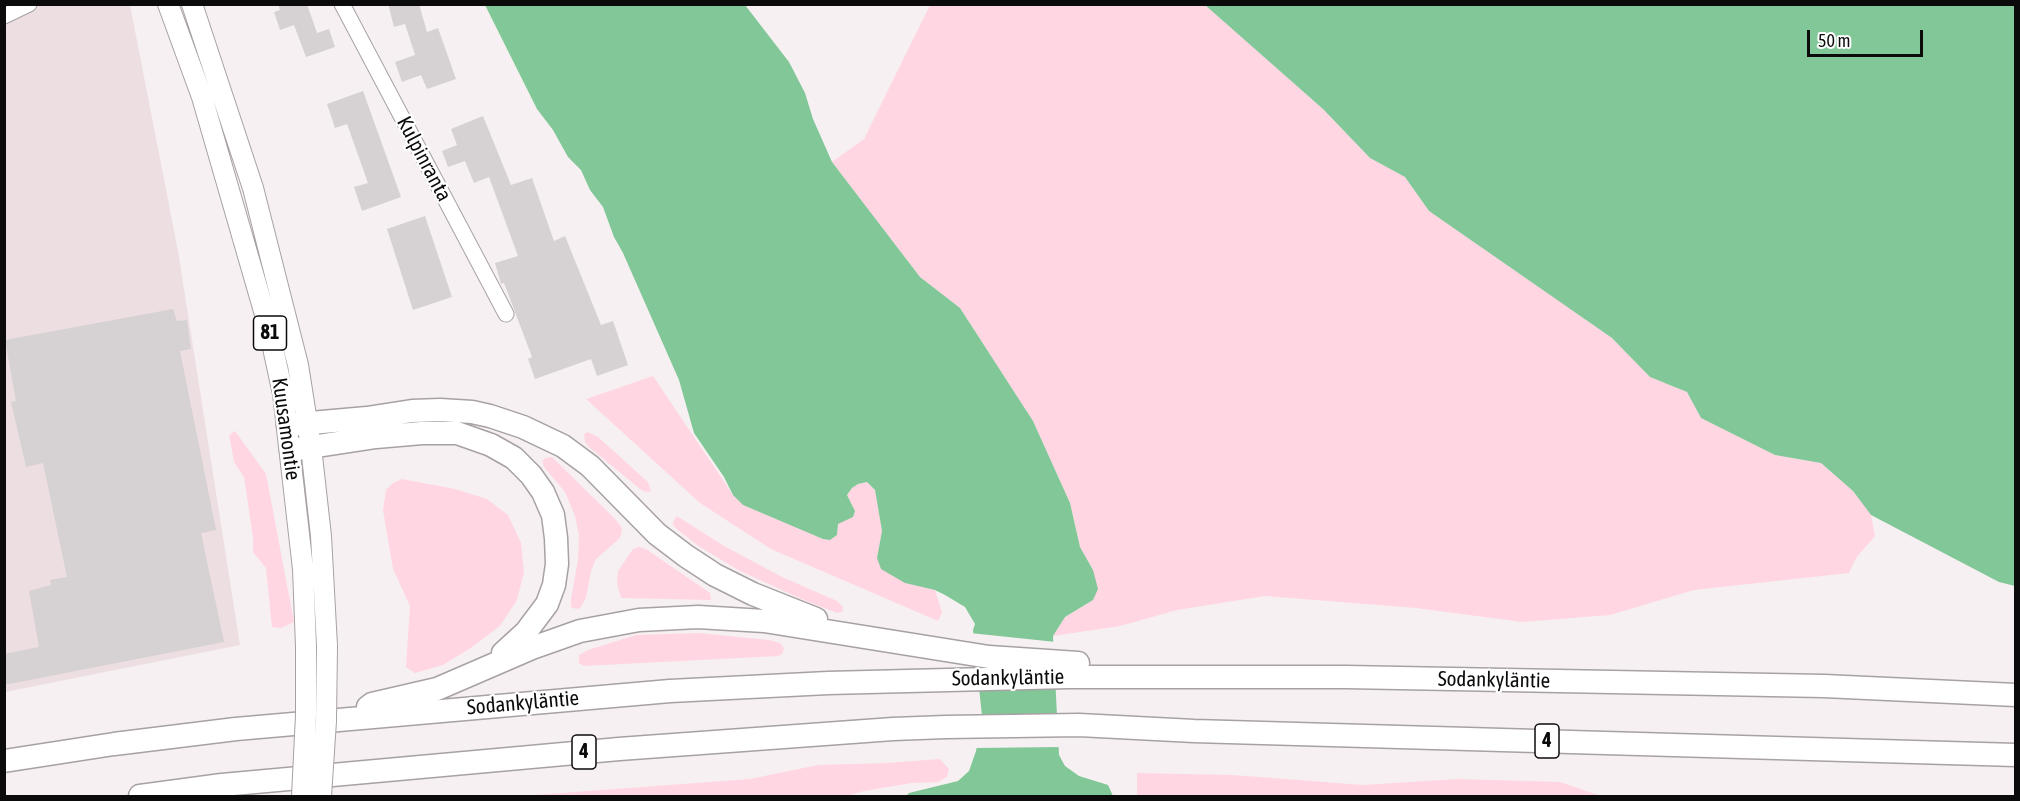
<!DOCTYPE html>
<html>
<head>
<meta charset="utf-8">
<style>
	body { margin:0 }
	#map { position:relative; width:2020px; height:801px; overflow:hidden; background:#f6f0f2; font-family:"Asap Condensed",sans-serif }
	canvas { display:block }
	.frame { position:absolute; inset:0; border:6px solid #0c0b0b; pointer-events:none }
	.scale { position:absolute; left:1807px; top:30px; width:116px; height:27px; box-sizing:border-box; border:3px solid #0c0b0b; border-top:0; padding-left:8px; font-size:18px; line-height:21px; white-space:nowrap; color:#0c0b0b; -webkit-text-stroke:4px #fff; paint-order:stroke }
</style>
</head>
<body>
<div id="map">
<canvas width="2020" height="801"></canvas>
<div class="frame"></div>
<div class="scale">50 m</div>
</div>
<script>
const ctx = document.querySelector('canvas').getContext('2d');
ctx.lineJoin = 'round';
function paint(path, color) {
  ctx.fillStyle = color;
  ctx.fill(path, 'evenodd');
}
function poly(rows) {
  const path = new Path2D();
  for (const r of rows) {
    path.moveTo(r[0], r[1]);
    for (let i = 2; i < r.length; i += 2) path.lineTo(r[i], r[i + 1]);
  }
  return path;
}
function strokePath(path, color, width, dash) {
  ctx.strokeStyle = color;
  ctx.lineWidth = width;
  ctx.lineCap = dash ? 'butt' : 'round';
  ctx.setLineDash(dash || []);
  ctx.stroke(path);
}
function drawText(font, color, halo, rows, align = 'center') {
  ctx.font = font + ' "Asap Condensed",sans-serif';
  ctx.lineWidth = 4.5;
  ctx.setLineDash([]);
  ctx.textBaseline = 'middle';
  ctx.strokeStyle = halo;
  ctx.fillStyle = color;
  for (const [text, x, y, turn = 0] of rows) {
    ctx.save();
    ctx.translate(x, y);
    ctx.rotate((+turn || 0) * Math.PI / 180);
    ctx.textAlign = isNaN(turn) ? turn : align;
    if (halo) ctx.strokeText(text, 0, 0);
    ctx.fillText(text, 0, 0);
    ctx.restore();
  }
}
const built = poly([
	[5,5,130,5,178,251,240,645,5,692]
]);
const green = poly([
	[930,5,1205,5,1323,109,1370,158,1405,177,1429,211,1612,338,1650,377,1687,392,1701,418,1775,455,1821,463,1853,491,1871,515,1875,536,1856,558,1849,573,1694,590,1610,615,1522,622,1416,608,1265,596,1177,610,1120,626,1053,636,1065,617,1093,600,1093,570,1080,547,1070,503,1033,421,960,308,920,277,832,162,864,139],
	[653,376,733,495,743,505,823,539,830,540,837,535,838,524,855,511,847,495,852,488,858,484,867,482,875,490,882,531,877,558,905,583,935,590,942,612,938,621,771,549,700,503,586,399],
	[235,431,266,474,294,622,281,628,272,627,266,568,253,552,253,537,244,477,234,462,229,435],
	[588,432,598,437,648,482,651,491,646,492,640,489,589,447,585,442,584,434],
	[552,457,614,518,621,526,622,531,620,538,596,559,591,571,586,598,580,608,576,609,571,607,571,599,578,560,579,535,575,516,565,492,544,467,542,461,546,458],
	[402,479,455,489,487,499,508,515,521,543,524,572,517,600,500,626,469,649,443,665,415,673,406,667,410,606,393,569,383,510,386,490,393,483],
	[677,516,724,546,782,577,837,601,843,607,842,612,837,613,806,601,738,570,697,545,678,530,673,525,674,520],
	[639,547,646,549,710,593,711,600,621,598,617,583,618,571,633,549],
	[699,633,769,640,780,643,784,648,782,654,778,656,584,666,579,663,579,655,588,650,636,635],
	[940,759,949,769,947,777,938,782,912,783,864,791,847,796,521,796,750,779,818,765,887,763],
	[1137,773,1233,775,1363,785,1457,779,1560,782,1601,796,1137,796]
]);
const water = poly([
	[485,5,745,5,789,62,805,93,813,119,832,162,920,277,960,308,1033,421,1070,503,1080,547,1093,570,1098,589,1093,600,1065,617,1053,636,1059,755,1065,766,1079,776,1108,785,1113,796,906,796,909,793,958,781,969,771,976,751,982,716,973,630,975,624,965,607,945,595,935,590,905,583,881,569,877,558,882,531,875,490,867,482,858,484,852,488,847,495,855,511,853,517,838,524,837,535,830,540,823,539,743,505,733,495,724,477,694,433,679,380,623,253,614,237,603,207,590,190,581,170,568,157,553,130,537,109],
	[1205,5,2015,5,2015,586,1999,582,1871,515,1853,491,1821,463,1775,455,1701,418,1687,392,1650,377,1612,338,1429,211,1405,177,1370,158,1323,109]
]);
const pier = poly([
	[970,633,1056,642,1058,689,975,691],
	[1060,714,1061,747,974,748,979,715]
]);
const building = poly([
	[278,4,307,4,317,33,329,29,335,47,306,57,294,25,280,30,274,12,280,10],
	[388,4,419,4,427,32,438,28,456,79,427,89,421,75,402,82,395,62,415,55,405,24,394,27],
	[363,91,401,197,362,211,354,187,368,183,347,124,335,128,327,104],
	[483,116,511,185,532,178,554,241,565,236,601,325,613,321,628,365,597,376,591,359,535,379,528,359,532,357,504,283,501,284,495,263,518,256,489,177,474,183,465,161,448,167,442,151,457,145,451,129],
	[425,216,452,297,413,310,387,229],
	[173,309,177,321,187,320,191,349,180,351,216,530,201,533,224,642,4,685,4,654,39,647,29,591,51,585,50,580,67,577,43,463,26,467,11,402,16,401,5,340]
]);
const minor = poly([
	[342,4,506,314],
	[4,16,29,4]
]);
const major = poly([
	[168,4,202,97,268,325,283,394,303,569,306,646],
	[192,4,253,188,298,365,311,447,321,536,327,646]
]);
const highway = poly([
	[288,425,367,418,412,411,440,410,472,412,490,416,523,427,563,446,590,466,657,534,686,556,715,575,753,594,816,619],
	[291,450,376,437,422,433,457,433,491,445,514,458,531,475,543,492,553,515,556,538,557,564,554,585,547,604,526,632,503,653],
	[368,707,372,704,437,689,532,648,580,631,639,620,698,617,764,621,989,657,1078,663],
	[4,761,114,744,236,729,670,691,828,683,1068,677,1346,677,1824,686,2016,695],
	[140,796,222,785,619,749,893,729,946,727,1079,725,1194,731,2016,755]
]);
const majorBridge = poly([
	[302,796,306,715,306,646],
	[321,796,326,721,327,646]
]);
const shields = [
	[270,333,33],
	[1547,741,24],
	[584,752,24]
];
const shieldNames = [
	["81",270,333],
	["4",1547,741],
	["4",584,752]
];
const streetNames = [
	["Kulpinranta",424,159,62],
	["Kuusamontie",286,429,82],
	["Sodankyläntie",1008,678,-1],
	["Sodankyläntie",1494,680,1],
	["Sodankyläntie",523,703,-5]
];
paint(built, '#eddee2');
paint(green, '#ffd6e2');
paint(water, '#81c797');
paint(pier, '#f6f0f2');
paint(building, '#d6d1d2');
strokePath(minor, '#a7a1a3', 17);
strokePath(major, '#a7a1a3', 22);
strokePath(highway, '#a7a1a3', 25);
strokePath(minor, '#fff', 15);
strokePath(major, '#fff', 20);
strokePath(highway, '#fff', 22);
strokePath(majorBridge, '#a7a1a3', 22, []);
strokePath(majorBridge, '#fff', 20);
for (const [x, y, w] of shields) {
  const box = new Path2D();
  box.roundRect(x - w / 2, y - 17, w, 34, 4.5);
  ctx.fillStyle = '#fff';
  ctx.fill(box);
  strokePath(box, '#0c0b0b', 1.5);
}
drawText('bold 20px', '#0c0b0b', null, shieldNames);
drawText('21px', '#0c0b0b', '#fff', streetNames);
</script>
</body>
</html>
